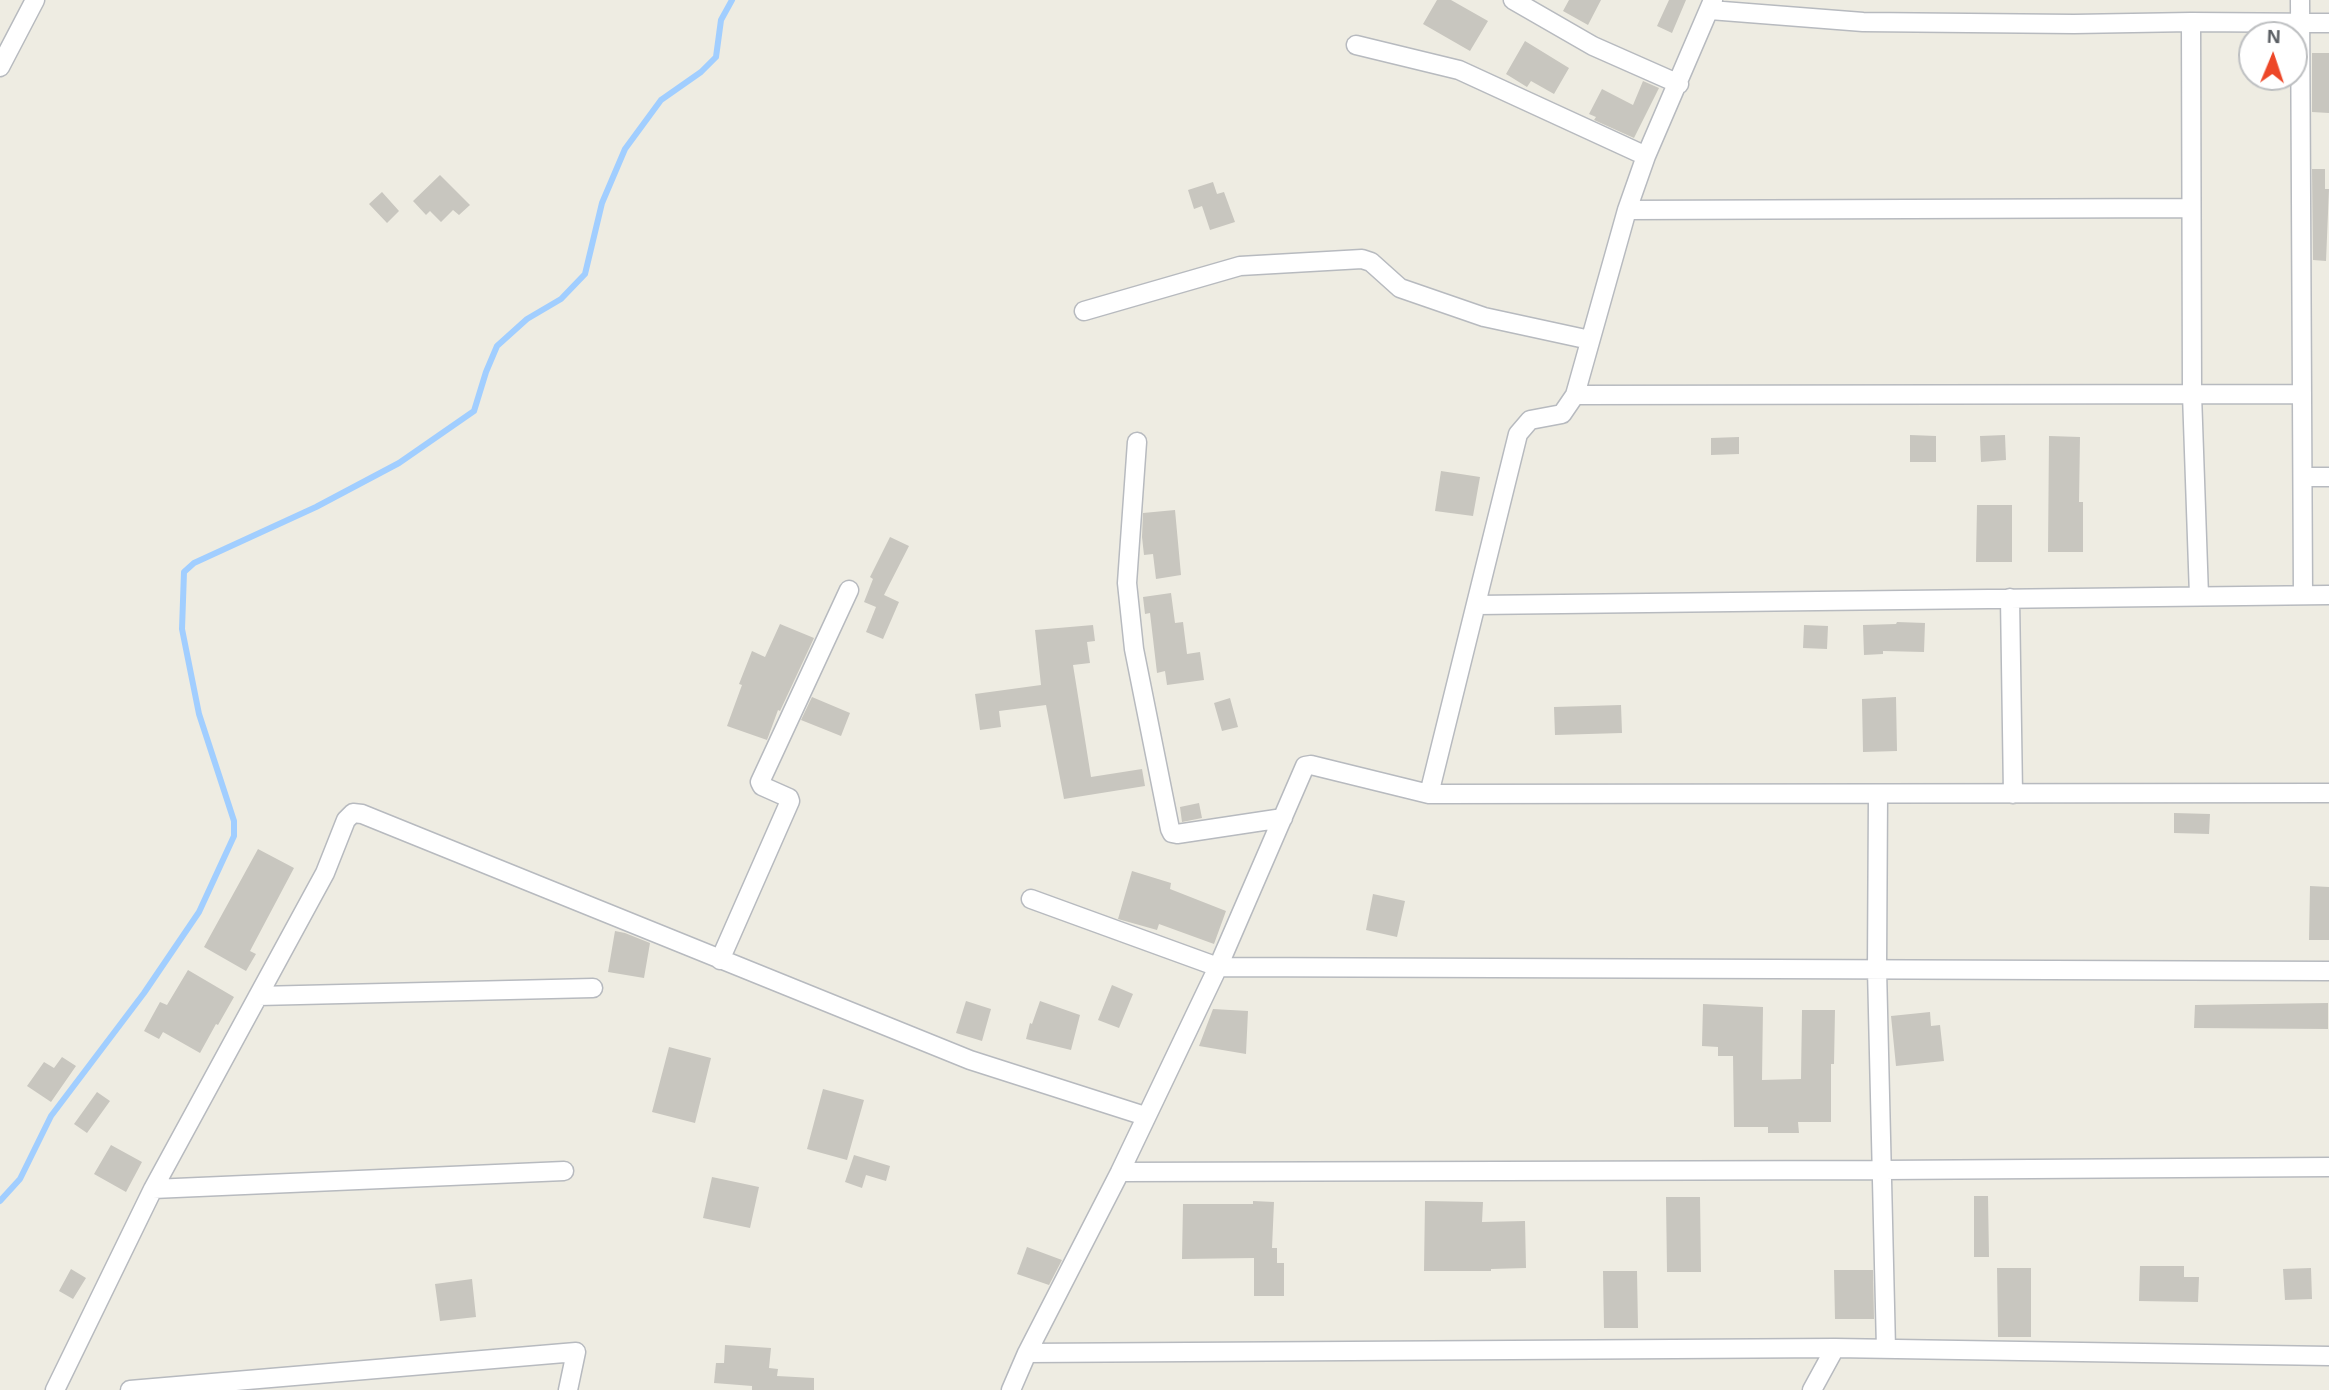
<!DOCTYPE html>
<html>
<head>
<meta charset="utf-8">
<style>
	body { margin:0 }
	#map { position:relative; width:2329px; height:1390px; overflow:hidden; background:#eeece2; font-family:Arial,sans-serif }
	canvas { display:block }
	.north { position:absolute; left:2238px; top:21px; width:70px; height:70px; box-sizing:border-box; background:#fff; border:2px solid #bdbfc1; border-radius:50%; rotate:2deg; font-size:19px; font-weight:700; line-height:28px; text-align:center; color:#5a5e63 }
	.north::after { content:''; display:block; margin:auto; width:24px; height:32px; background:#ed4728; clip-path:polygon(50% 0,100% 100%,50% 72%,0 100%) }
</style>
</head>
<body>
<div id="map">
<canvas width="2329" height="1390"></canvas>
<div class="north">N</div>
</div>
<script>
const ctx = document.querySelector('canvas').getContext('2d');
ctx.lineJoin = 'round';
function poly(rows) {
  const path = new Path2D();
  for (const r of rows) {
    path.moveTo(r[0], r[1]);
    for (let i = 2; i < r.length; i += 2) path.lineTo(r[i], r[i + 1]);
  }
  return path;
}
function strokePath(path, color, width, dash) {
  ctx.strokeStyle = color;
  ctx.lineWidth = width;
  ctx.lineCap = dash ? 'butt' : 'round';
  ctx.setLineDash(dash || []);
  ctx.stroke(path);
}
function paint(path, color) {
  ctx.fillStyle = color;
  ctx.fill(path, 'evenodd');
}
const stream = poly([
	[0,1201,20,1179,51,1116,144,993,199,912,234,836,234,821,199,714,182,629,184,572,194,563,316,507,399,463,474,411,486,372,497,346,527,319,561,299,585,274,602,203,625,149,661,100,701,72,716,57,721,20,732,0]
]);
const building = poly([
	[1437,0,1451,0,1488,21,1470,51,1423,24],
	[1569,0,1601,0,1588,25,1563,11],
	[1669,0,1686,0,1672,33,1657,26],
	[1525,41,1569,68,1554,94,1531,81,1527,87,1506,74],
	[2312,53,2329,53,2329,113,2312,112],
	[1643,81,1659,88,1634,138,1594,120,1596,117,1589,114,1602,89,1633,105],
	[2312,169,2325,169,2325,189,2329,189,2326,261,2313,260],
	[440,175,470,205,459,215,453,210,441,222,430,211,426,215,413,201],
	[1213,182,1217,194,1224,192,1235,222,1210,230,1202,206,1194,209,1188,190],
	[382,192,399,211,387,223,369,204],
	[1910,435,1936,436,1936,462,1910,462],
	[2005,435,2006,460,1981,462,1980,436],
	[2049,436,2080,437,2079,502,2083,502,2083,552,2048,552],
	[1739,437,1739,454,1711,455,1711,438],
	[1441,471,1480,477,1473,516,1435,511],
	[1977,505,2012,505,2012,562,1976,562],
	[1175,510,1181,575,1156,579,1153,554,1144,555,1142,537,1143,513],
	[890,537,909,546,884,595,899,602,883,639,866,632,876,607,864,602,873,579,870,577],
	[1171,593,1175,623,1183,622,1187,654,1200,652,1204,680,1167,685,1165,671,1157,673,1150,613,1145,614,1143,597],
	[1897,622,1925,623,1924,652,1883,651,1883,654,1864,655,1863,625,1896,624],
	[780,624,814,638,780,711,778,710,767,740,727,726,742,685,739,684,752,651,765,657],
	[1093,625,1095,641,1087,642,1090,663,1073,665,1091,777,1142,769,1145,786,1064,799,1046,705,999,711,1001,727,980,730,975,694,1041,685,1035,630],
	[1804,625,1828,626,1827,649,1803,648],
	[812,697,850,713,841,736,801,720],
	[1896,697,1897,751,1863,752,1862,699],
	[1230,698,1238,727,1222,731,1214,703],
	[1621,705,1622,733,1555,735,1554,707],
	[1199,803,1202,818,1182,822,1180,807],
	[2174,813,2210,814,2209,834,2174,833],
	[258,849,294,868,250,951,256,954,246,971,204,947],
	[1132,871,1171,883,1170,889,1226,911,1214,944,1159,924,1157,930,1118,919],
	[2310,886,2329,887,2329,940,2309,940],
	[1373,894,1405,901,1397,937,1366,930],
	[615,931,625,933,650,943,644,978,608,972],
	[188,970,234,997,218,1025,216,1024,200,1053,163,1032,159,1039,144,1031,160,1002,167,1005],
	[1112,985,1133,994,1119,1028,1098,1020],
	[966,1001,991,1009,982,1041,956,1033],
	[1040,1001,1080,1015,1071,1050,1026,1039,1030,1023,1032,1024],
	[2328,1003,2328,1029,2194,1028,2195,1005],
	[1703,1004,1763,1007,1762,1080,1801,1079,1802,1010,1835,1010,1834,1064,1831,1064,1831,1122,1798,1122,1799,1133,1768,1133,1768,1127,1734,1127,1733,1056,1718,1056,1718,1047,1702,1046],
	[1213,1009,1248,1011,1246,1054,1199,1046],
	[1930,1012,1931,1026,1940,1025,1944,1061,1896,1066,1891,1016],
	[669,1047,711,1058,695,1123,652,1112],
	[62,1057,76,1066,51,1102,27,1086,44,1062,54,1068],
	[823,1089,864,1100,847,1160,807,1149],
	[97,1092,110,1101,87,1133,74,1124],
	[111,1145,142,1162,126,1192,94,1174],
	[854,1155,890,1166,886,1181,866,1175,862,1188,845,1182],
	[712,1177,759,1187,750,1228,703,1218],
	[1974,1196,1988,1196,1989,1257,1974,1257],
	[1666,1197,1700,1197,1701,1272,1667,1272],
	[1253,1201,1274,1202,1272,1248,1277,1248,1277,1263,1284,1263,1284,1296,1254,1296,1254,1258,1182,1259,1183,1204,1253,1204],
	[1425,1201,1483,1202,1482,1222,1525,1221,1526,1268,1491,1269,1491,1271,1424,1271],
	[1027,1247,1062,1260,1049,1285,1017,1274],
	[2140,1266,2184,1266,2184,1277,2199,1277,2198,1302,2139,1301],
	[1997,1268,2031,1268,2031,1337,1998,1337],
	[2311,1268,2312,1299,2285,1300,2283,1269],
	[71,1269,86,1278,73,1299,59,1291],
	[1834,1270,1873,1270,1874,1319,1835,1319],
	[1603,1271,1637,1271,1638,1328,1604,1328],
	[472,1279,476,1317,440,1321,435,1284],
	[725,1345,771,1348,769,1368,778,1369,777,1376,814,1378,814,1390,752,1390,752,1386,714,1383,716,1363,724,1363]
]);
const street = poly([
	[1513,0,1593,46,1679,84],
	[2300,0,2303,595],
	[1710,10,1863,22,2074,24,2191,22,2329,23],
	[2191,22,2192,394,2199,596],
	[1356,45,1459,70,1646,156],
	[0,67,35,0],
	[1627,210,2191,208],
	[1084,311,1240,266,1362,259,1371,262,1400,288,1484,317,1590,340],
	[1575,395,2302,394],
	[1137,442,1127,583,1134,649,1170,829,1172,833,1177,834,1283,818],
	[2303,477,2329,477],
	[2010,598,2013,794],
	[1477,605,2329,595],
	[1429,794,2329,793],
	[1878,794,1877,969,1886,1349],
	[1031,899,1218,967,2329,971],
	[720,960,790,801,789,798,762,786,760,782,849,590],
	[258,996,593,988],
	[1120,1172,1883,1170,2329,1167],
	[153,1189,564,1171],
	[1027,1353,1835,1348,2329,1356],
	[55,1390,153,1189,325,873,346,820,353,813,362,814,970,1060,1145,1116],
	[130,1390,576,1352,568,1390],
	[1011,1390,1027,1353,1120,1172,1218,967,1305,766,1311,765,1429,794,1518,434,1530,420,1562,414,1575,395,1627,210,1646,156,1713,0],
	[1812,1390,1835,1348]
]);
strokePath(stream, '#a1ceff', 6);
paint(building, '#c8c6bf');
strokePath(street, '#b7babf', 21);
strokePath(street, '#fff', 18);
</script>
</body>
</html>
